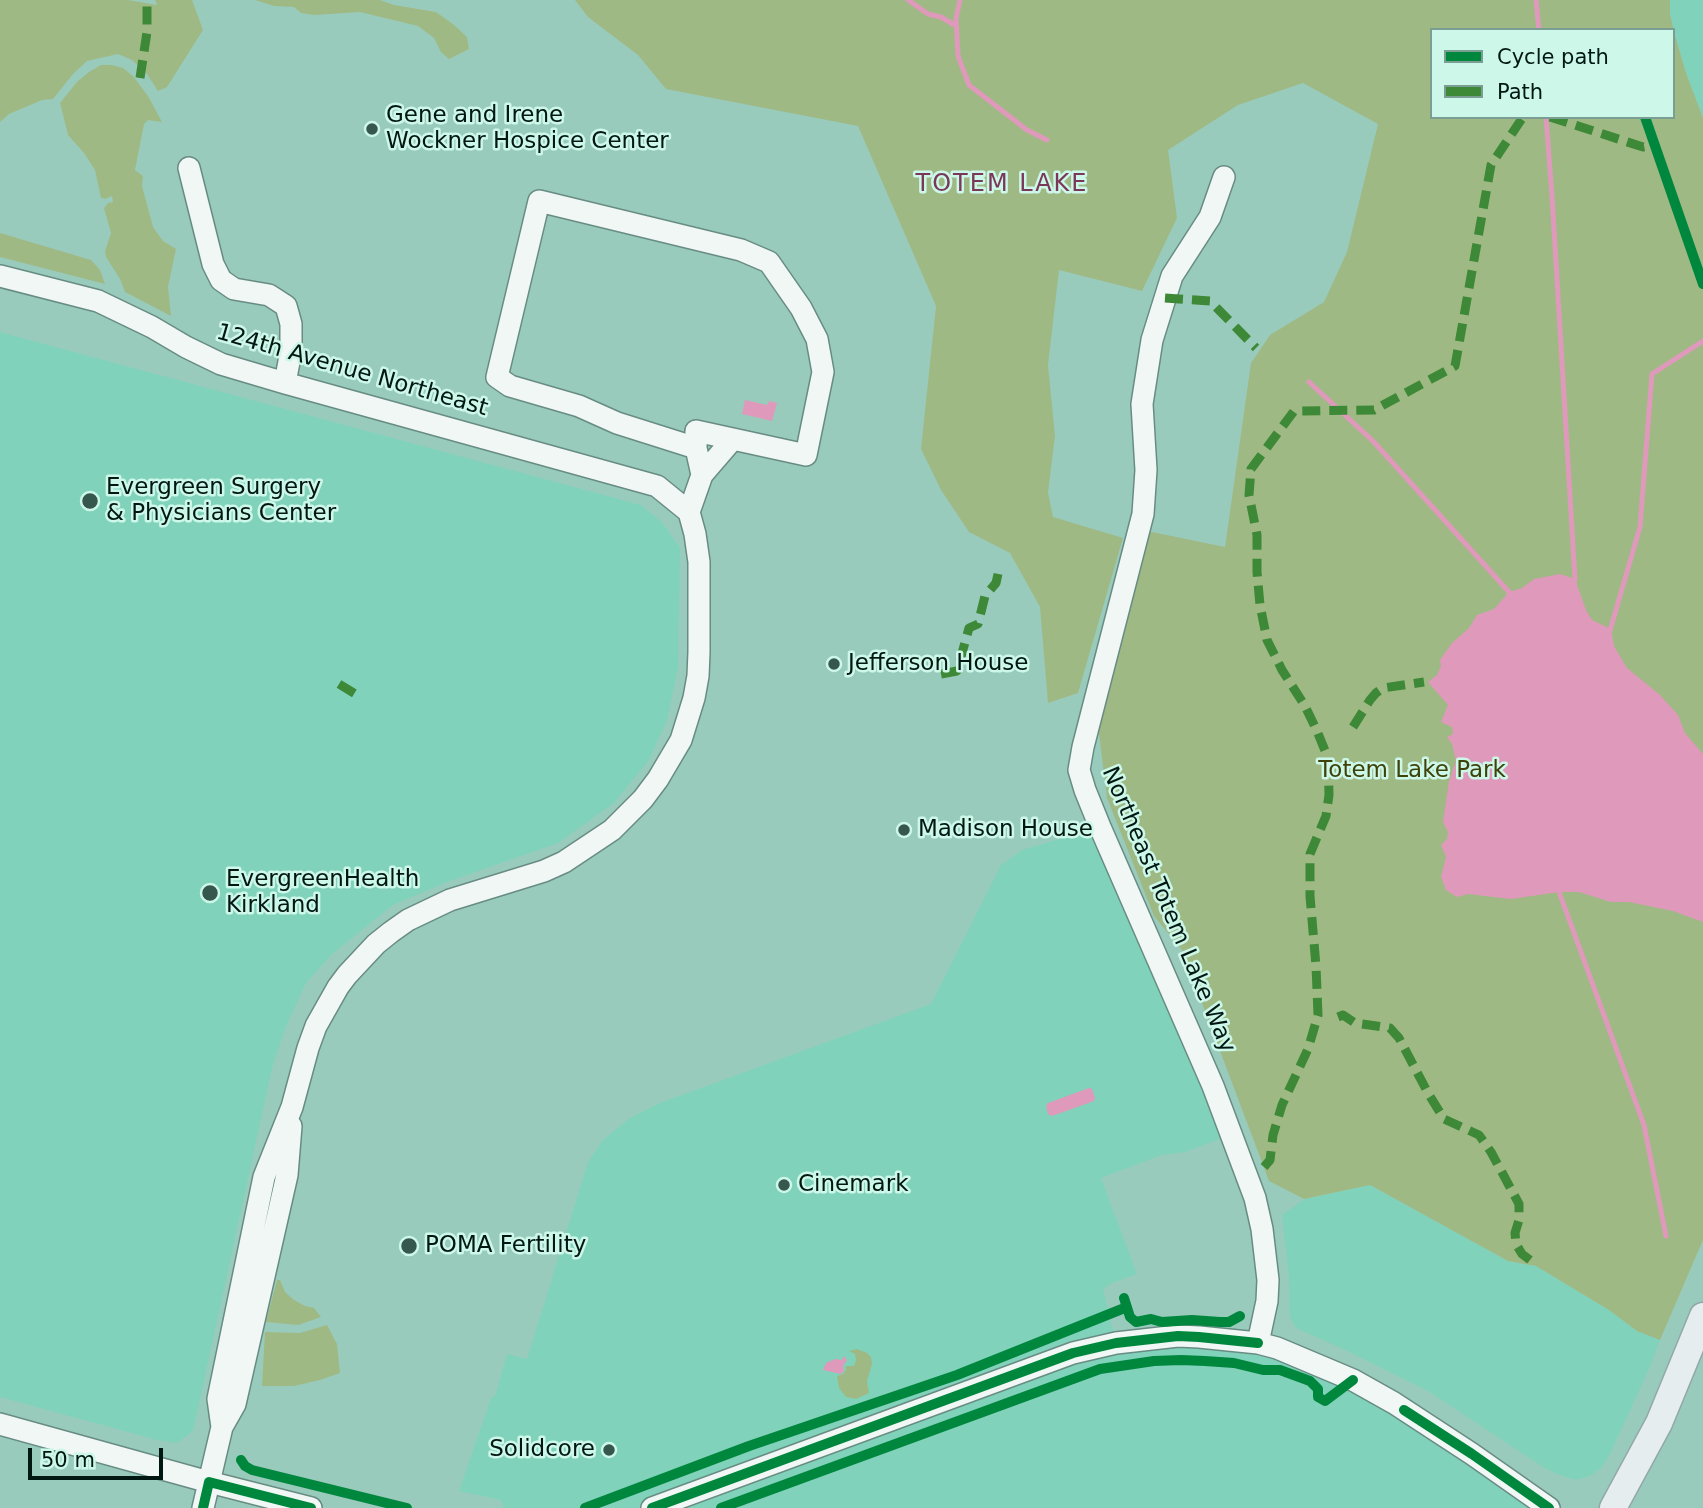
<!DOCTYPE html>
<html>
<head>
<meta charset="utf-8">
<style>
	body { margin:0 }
	#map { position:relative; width:1703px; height:1508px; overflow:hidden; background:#99cbbd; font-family:"DejaVu Sans",sans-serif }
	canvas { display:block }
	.legend { position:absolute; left:1430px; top:28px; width:245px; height:91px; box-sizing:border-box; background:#ccf7e9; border:2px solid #7a9e93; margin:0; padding:9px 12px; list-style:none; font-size:21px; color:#001811 }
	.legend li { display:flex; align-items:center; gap:14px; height:35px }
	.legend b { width:35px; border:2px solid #7a9e93 }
	.scale { position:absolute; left:28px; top:1448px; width:135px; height:32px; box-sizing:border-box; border:4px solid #001811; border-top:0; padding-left:9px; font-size:21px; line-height:24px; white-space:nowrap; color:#001811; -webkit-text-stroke:5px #ccf7e9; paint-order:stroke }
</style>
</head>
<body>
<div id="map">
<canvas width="1703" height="1508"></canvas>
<ul class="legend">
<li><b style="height:9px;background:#00873e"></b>Cycle path</li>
<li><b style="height:9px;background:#3e8937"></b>Path</li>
</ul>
<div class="scale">50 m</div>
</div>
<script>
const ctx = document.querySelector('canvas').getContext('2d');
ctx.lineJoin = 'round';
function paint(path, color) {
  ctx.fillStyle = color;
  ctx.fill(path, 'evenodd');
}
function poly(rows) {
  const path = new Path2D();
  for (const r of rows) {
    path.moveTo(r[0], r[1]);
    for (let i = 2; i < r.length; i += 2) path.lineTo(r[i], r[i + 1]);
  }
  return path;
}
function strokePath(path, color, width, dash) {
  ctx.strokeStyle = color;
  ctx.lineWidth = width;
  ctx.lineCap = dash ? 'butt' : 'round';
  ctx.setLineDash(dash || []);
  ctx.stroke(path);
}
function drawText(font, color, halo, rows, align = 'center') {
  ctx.font = font + ' "DejaVu Sans",sans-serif';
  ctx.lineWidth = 5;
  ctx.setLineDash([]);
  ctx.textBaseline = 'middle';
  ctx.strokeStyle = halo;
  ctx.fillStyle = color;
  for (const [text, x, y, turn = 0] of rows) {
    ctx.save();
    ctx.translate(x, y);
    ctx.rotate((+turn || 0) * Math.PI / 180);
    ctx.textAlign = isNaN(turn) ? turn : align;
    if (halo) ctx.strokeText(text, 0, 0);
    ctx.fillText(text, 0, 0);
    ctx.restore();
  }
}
const built = poly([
	[1670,0,1703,0,1703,118,1686,73,1674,32,1670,14],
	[0,332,641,505,662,522,680,548,678,668,667,720,649,760,614,803,558,843,447,882,393,905,332,954,306,983,286,1026,272,1068,193,1431,177,1443,157,1440,0,1397],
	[1100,827,1232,1134,1185,1152,1162,1155,1101,1178,1137,1274,1112,1283,1103,1289,1116,1343,1178,1336,1319,1364,1549,1508,504,1508,501,1500,459,1491,491,1398,495,1396,507,1354,527,1359,588,1162,603,1140,630,1118,660,1103,931,1004,1001,865,1022,850],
	[1370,1185,1508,1261,1536,1266,1609,1310,1637,1331,1660,1340,1649,1369,1609,1456,1601,1468,1590,1476,1576,1480,1559,1475,1543,1467,1428,1391,1343,1349,1296,1328,1290,1317,1289,1278,1282,1215,1305,1199]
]);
const green = poly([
	[0,0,128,0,157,5,155,0,192,0,203,30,167,87,158,91,147,74,132,60,118,54,87,61,73,74,53,99,42,100,9,114,0,122],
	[255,0,380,0,394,5,436,12,454,25,467,37,469,49,449,59,441,52,434,38,418,26,360,12,314,15,301,13,294,7,274,6],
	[575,0,1670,0,1670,14,1674,32,1686,73,1703,118,1703,1240,1660,1340,1637,1331,1609,1310,1536,1266,1508,1261,1370,1185,1304,1199,1269,1181,1182,950,1154,916,1107,798,1097,718,1147,531,1225,547,1251,363,1270,335,1324,302,1347,252,1378,124,1303,83,1238,105,1168,150,1177,218,1142,291,1059,270,1048,365,1055,436,1048,493,1053,517,1123,538,1078,693,1048,703,1040,607,1010,553,969,532,941,490,921,449,936,306,858,126,666,89,638,55,588,17],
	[1432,30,1673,30,1673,117,1432,117],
	[101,65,112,65,123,68,133,76,148,96,162,122,148,120,144,124,135,170,143,176,142,186,153,227,163,241,176,249,168,287,171,316,125,292,120,279,106,257,105,251,111,233,104,208,108,203,113,202,112,196,105,199,101,198,95,170,84,153,68,135,60,103,77,82,89,72],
	[0,233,91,260,100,270,105,284,0,257],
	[277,1280,280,1280,285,1292,294,1300,305,1306,314,1308,321,1317,298,1325,266,1322],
	[327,1325,337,1344,340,1373,320,1380,294,1386,262,1386,265,1332,300,1333],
	[857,1349,867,1353,871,1357,872,1364,867,1381,869,1393,856,1399,846,1397,839,1388,837,1376,843,1374,846,1370,845,1367,847,1366,854,1366,856,1360,855,1354,849,1351]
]);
const water = poly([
	[745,400,767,405,769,401,777,403,772,421,742,414],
	[1560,574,1575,579,1586,610,1592,620,1611,629,1614,646,1627,668,1660,695,1678,715,1685,733,1703,754,1703,922,1673,911,1629,902,1611,902,1579,892,1559,892,1511,899,1468,894,1457,897,1446,890,1441,877,1446,857,1441,845,1447,839,1448,832,1443,822,1449,781,1456,761,1452,744,1447,737,1453,734,1452,727,1441,722,1448,705,1428,682,1437,675,1441,666,1440,660,1452,643,1469,628,1477,615,1494,609,1509,592,1522,588,1534,579],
	[1089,1088,1092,1089,1095,1098,1094,1101,1052,1116,1048,1114,1046,1106,1048,1103],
	[844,1356,847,1360,843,1366,844,1371,841,1374,823,1370,826,1363,835,1359,842,1360]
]);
const stream = poly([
	[908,0,928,14,941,17,956,26],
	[960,0,956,18,958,56,969,85,1027,130,1047,140],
	[1536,0,1539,30],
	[1546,117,1552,196,1575,579,1574,584],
	[1309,382,1373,441,1509,592,1509,597],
	[1609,634,1640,527,1652,374,1703,341],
	[1558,889,1644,1125,1666,1236]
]);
const minor = poly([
	[189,168,213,264,221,280,234,289,269,295,286,306,291,324,291,351,285,383],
	[1224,177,1210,217,1172,276,1152,340,1142,404,1146,470,1143,514,1083,747,1079,770,1085,790,1100,827,1213,1086,1255,1198,1262,1229,1268,1280,1267,1301,1258,1343],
	[0,276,98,301,152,327,186,347,221,364,285,383,657,486,689,512],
	[702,475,733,439],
	[689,512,702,475,696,448,696,431,806,455,823,372,817,339,801,308,769,262,741,250,539,201,497,377,510,386,579,406,617,423,696,448],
	[0,1424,209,1482,311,1508],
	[222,1427,218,1399,264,1177,292,1107,308,1048,316,1026,338,987,347,975,376,944,391,932,408,920,450,900,544,871,564,862,612,830,643,799,658,779,681,740,694,698,698,676,699,652,699,562,695,534,689,512],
	[203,1508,222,1427,235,1404,287,1175,291,1126],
	[652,1508,1073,1353,1116,1343,1178,1336,1199,1337,1258,1343,1277,1348,1353,1380,1394,1403,1472,1454,1549,1508]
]);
const major = poly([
	[1613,1508,1659,1423,1703,1316]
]);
const quiet = poly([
	[140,78,147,32,147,0],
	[1550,117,1643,147,1654,145],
	[1165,298,1210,301,1256,348],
	[941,674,957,671,969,628,978,624,985,596,996,583,1000,565],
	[339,684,362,698],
	[1353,727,1370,700,1376,693,1383,688,1424,682],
	[1338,1017,1343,1015,1355,1023,1390,1028,1399,1038,1428,1093,1444,1119,1479,1135,1491,1152,1519,1204,1519,1220,1515,1233,1516,1244,1522,1254,1530,1260],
	[1264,1167,1270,1160,1273,1135,1282,1105,1308,1049,1318,1015,1316,966,1310,896,1310,854,1326,816,1329,795,1328,758,1317,731,1305,706,1282,670,1267,640,1260,605,1257,572,1257,535,1249,495,1251,469,1294,411,1374,410,1455,366,1491,165,1523,117]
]);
const cycleway = poly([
	[1645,117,1703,284],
	[1124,1298,1130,1317,1136,1322,1151,1319,1162,1322,1192,1320,1220,1322,1229,1322,1240,1316],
	[1404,1410,1472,1454,1549,1508],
	[241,1460,245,1466,252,1470,407,1508],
	[203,1508,209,1482,311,1508],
	[585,1508,749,1446,957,1375,1127,1307],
	[652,1508,1073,1353,1116,1343,1178,1336,1199,1337,1258,1343],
	[721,1508,1100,1369,1154,1361,1181,1360,1205,1361,1234,1363,1263,1370,1280,1370,1310,1381,1318,1389,1318,1397,1325,1401,1353,1380]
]);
const markers = [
	[372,129,7,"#36574d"],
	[90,501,9,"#36574d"],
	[834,664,7,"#36574d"],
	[904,830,7,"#36574d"],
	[210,893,9,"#36574d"],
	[784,1185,7,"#36574d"],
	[409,1246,9,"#36574d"],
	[609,1450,7,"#36574d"]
];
const poiNames = [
	["Gene and Irene",386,116],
	["Wockner Hospice Center",386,142],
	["Evergreen Surgery",106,488],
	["& Physicians Center",106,514],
	["Jefferson House",848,664],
	["Madison House",918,830],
	["EvergreenHealth",226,880],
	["Kirkland",226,906],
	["Cinemark",798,1185],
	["POMA Fertility",425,1246],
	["Solidcore",595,1450,"right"]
];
const streetNames = [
	["124th Avenue Northeast",352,371,16],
	["Northeast Totem Lake Way",1168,910,67]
];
const parkNames = [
	["Totem Lake Park",1412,771]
];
const neighbourhoodNames = [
	["TOTEM LAKE",1002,185]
];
paint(built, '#81d2bb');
paint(green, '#9fb984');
paint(water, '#df99bb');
strokePath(stream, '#df99bb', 5);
strokePath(minor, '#688c83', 24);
strokePath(major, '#91a8a8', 29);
strokePath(minor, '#f0f7f5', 21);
strokePath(major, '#e6edee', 26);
strokePath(quiet, '#3e8937', 9, [18, 9]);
strokePath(cycleway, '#00873e', 10);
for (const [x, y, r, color] of markers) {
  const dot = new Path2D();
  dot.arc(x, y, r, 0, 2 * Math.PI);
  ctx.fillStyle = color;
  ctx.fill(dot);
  strokePath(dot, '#ccf7e9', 2.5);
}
drawText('23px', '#001811', '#ccf7e9', poiNames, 'left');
drawText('23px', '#001811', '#ccf7e9', streetNames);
drawText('23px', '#3f4208', '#ccf7e9', parkNames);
ctx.letterSpacing = '2px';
drawText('24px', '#7a3756', '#ccf7e9', neighbourhoodNames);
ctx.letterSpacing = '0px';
</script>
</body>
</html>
